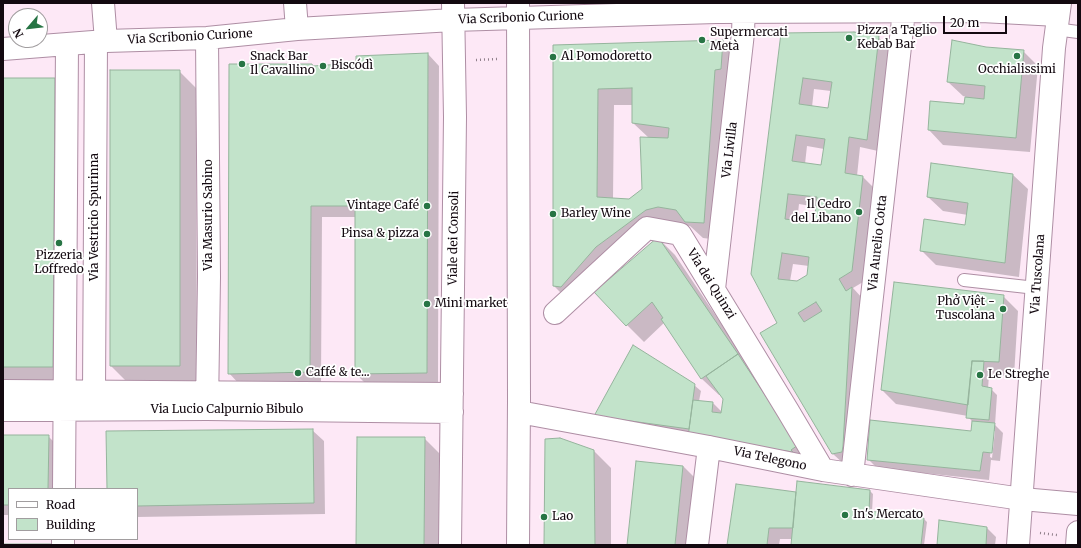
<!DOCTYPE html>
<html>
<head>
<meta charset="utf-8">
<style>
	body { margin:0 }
	#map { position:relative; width:1081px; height:548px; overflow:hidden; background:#fde8f6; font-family:Merriweather,serif }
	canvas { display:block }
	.frame { position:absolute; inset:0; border:4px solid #130910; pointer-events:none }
	.legend { position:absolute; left:8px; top:488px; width:130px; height:52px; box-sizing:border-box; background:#fff; border:1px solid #a19d9f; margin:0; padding:5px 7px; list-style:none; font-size:12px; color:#130910 }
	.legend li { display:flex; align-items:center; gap:8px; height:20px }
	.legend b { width:20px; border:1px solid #a19d9f }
	.north { position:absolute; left:8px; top:8px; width:40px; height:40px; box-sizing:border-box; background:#fff; border:1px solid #a19d9f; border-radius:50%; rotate:242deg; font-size:11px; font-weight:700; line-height:16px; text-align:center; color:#130910 }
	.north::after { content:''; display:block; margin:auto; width:14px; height:18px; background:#277444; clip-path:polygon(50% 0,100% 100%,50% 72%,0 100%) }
	.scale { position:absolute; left:943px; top:16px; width:64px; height:18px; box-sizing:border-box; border:2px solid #130910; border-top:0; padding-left:5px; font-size:12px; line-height:14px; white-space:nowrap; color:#130910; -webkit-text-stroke:3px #fff; paint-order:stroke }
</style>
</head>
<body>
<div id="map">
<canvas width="1081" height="548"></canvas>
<div class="frame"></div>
<ul class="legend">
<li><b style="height:5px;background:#fff"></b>Road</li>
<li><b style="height:11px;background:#c2e3ca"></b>Building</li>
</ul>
<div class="north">N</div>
<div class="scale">20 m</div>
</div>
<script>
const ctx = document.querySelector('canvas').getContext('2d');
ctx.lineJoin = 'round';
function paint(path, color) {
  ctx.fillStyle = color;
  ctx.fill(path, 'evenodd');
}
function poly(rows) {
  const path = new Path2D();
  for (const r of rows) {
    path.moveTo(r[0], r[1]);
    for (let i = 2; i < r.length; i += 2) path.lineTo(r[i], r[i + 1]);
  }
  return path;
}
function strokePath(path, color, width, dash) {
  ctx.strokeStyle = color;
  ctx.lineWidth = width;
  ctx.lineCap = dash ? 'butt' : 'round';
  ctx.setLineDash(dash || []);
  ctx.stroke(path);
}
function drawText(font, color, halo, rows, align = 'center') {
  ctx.font = font + ' Merriweather,serif';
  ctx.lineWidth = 3.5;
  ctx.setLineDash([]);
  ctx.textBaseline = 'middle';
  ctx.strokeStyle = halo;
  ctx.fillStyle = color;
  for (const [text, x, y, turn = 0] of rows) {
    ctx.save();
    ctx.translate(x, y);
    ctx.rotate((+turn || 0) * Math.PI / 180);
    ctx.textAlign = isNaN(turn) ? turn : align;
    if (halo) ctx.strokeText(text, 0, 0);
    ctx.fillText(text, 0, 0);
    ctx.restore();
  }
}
const shadow = poly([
	[782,34,878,37,890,48,878,151,860,147,857,176,863,177,874,188,863,282,853,288,863,299,845,465,833,454,778,324,752,274],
	[814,89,831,91,829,109,812,107],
	[807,146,824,149,822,166,805,164],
	[799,204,817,207,814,224,797,222],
	[793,264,809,266,808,276,798,282,790,281],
	[723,41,739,58,720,240,703,238,690,226,676,224,663,227,571,303,554,286,554,46],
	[614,105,633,105,633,123,649,138,643,190,629,200,613,199],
	[1023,51,1038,66,1030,152,943,145,929,130,965,105,966,97,963,96,948,82],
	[428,54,439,66,438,384,367,385,356,374,356,217,322,217,321,383,240,385,229,373,314,67,357,63,357,57],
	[179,71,196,88,197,383,128,383,111,366],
	[3,79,55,79,72,96,70,384,3,383],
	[932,164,1013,175,1028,189,1019,277,936,265,921,250,966,226,968,215,943,211,928,197],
	[658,238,675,255,815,463,602,422,694,385,701,391,699,401,712,402,722,412,724,399,720,395,719,395,702,379,665,322,644,342,595,293],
	[1003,296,1018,311,1014,376,989,375,988,389,991,389,997,395,995,425,1003,433,1000,461,991,460,989,480,877,468,868,459,972,432,973,423,968,416,896,404,882,390],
	[993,431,995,431,992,458,990,457],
	[312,430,324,441,325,514,137,517,137,489,108,489],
	[3,436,48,436,60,448,59,489,9,489,9,515,3,515],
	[424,438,441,455,441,545,357,545],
	[594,451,611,468,611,545,545,545],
	[683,466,700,483,693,545,628,545],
	[870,491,873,494,872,512,924,519,927,522,924,545,792,545,793,539,780,539,779,545,728,545,797,493],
	[987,528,996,537,995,545,938,545]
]);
const building = poly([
	[854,32,879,36,867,140,849,137,845,173,863,176,852,271,839,279,846,291,852,287,843,446,842,452,832,454,760,333,777,323,751,274,781,33,854,32],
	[803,78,832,82,828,108,799,104,803,78],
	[796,135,825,139,821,165,792,161,796,135],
	[788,194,817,197,814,223,785,219,788,194],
	[782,253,809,257,807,275,797,281,778,279,782,253],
	[816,302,822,311,804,322,798,313,816,302],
	[723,40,721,69,715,70,704,223,685,222,676,210,658,207,646,210,596,247,561,287,553,286,553,45,723,40],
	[632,88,632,123,669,128,668,138,640,137,642,189,629,199,597,197,598,89,632,88],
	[952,40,986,47,1024,50,1016,138,928,130,930,101,964,104,965,97,984,99,985,86,947,82,952,40],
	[428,53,427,373,355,374,355,206,311,206,310,372,228,374,229,64,312,64,313,66,356,63,356,56,428,53],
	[110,70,180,70,180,366,110,366,110,70],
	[3,78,55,78,53,367,3,367,3,78],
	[931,163,1013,174,1005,263,920,251,924,219,965,225,968,203,927,197,931,163],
	[658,237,738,354,701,379,661,319,663,318,652,302,626,326,594,292,658,237],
	[894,282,1004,295,999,362,972,361,968,405,881,390,894,282],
	[633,345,695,384,689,429,594,416,633,345],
	[738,354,798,445,791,450,793,452,688,437,693,400,713,402,712,412,721,413,723,399,706,376,738,354],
	[972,361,984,361,982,386,992,388,989,420,966,418,972,361],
	[870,420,971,431,972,421,995,423,992,453,983,452,980,471,867,460,870,420],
	[313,429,314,503,137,506,137,489,107,489,106,431,313,429],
	[3,435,49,435,48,489,9,489,9,505,3,505,3,435],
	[357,437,425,437,424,545,356,545,357,437],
	[560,438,594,450,595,545,544,545,545,439,560,438],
	[636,461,683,466,675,545,627,545,636,461],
	[797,481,870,490,869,511,924,518,921,545,791,545,797,481],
	[736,484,796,492,793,528,769,528,767,545,727,545,736,484],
	[939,520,987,527,986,545,937,545,939,520],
	[3,544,55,544,55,545,3,545,3,544]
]);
const path = poly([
	[476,60,497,59],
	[1040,533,1057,535]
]);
const service = poly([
	[1055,29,1078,32],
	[964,280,1036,288]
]);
const minor = poly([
	[103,3,106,41],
	[295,3,297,29],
	[3,49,106,41,207,38,297,29,453,20,716,12,981,11,1058,15],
	[714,289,743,33,744,3],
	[555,313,647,228,680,234,788,411,823,470],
	[3,391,452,394],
	[94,392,96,42],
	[207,407,209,277,207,38],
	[3,410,207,409,452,412],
	[519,412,709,447,823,470,1022,499,1078,504],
	[852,475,904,11],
	[64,489,67,44],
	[63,545,63,539],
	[450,545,455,117,453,3],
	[518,545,519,399,518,3],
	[697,545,709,447]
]);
const primary = poly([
	[1018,545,1054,48,1060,3],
	[1077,545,1078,532]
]);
const markers = [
	[849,38,4,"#277444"],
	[702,40,4,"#277444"],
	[1017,56,4,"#277444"],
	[553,57,4,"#277444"],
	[242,64,4,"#277444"],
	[323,66,4,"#277444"],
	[427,206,4,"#277444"],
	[859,212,4,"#277444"],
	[553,214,4,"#277444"],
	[427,234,4,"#277444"],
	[59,243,4,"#277444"],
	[427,304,4,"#277444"],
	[1003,309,4,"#277444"],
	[298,373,4,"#277444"],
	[980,375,4,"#277444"],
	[845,515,4,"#277444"],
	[544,517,4,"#277444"]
];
const streetNames = [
	["Via Scribonio Curione",521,18,-2],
	["Via Scribonio Curione",190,37,-3],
	["Via Livilla",730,150,-83],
	["Via Masurio Sabino",209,215,-90],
	["Via Vestricio Spurinna",95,217,-90],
	["Viale dei Consoli",454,238,-89],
	["Via Aurelio Cotta",878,243,-84],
	["Via Tuscolana",1038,274,-86],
	["Via dei Quinzi",711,284,58],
	["Via Lucio Calpurnio Bibulo",227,410],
	["Via Telegono",770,459,12]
];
const poiNames = [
	["Pizza a Taglio",857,31],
	["Kebab Bar",857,45],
	["Supermercati",710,33],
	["Metà",710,47],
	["Snack Bar",250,57],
	["Il Cavallino",250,71],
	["Al Pomodoretto",561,57],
	["Biscódì",331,66],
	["Occhialissimi",1017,70,"center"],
	["Il Cedro",851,205,"right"],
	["del Libano",851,219,"right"],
	["Vintage Café",419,206,"right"],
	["Barley Wine",561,214],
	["Pinsa & pizza",419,234,"right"],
	["Pizzeria",59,256,"center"],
	["Loffredo",59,270,"center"],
	["Phở Việt -",995,302,"right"],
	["Tuscolana",995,316,"right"],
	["Mini market",435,304],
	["Caffé & te...",306,373],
	["Le Streghe",988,375],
	["In's Mercato",853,515],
	["Lao",552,517]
];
paint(shadow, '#0003');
paint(building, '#c2e3ca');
strokePath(building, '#95b49c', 1);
strokePath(service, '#ae8ea4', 14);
strokePath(minor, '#ae8ea4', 24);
strokePath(primary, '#ae8ea4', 24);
strokePath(path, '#8f7f8a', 2.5, [1, 3]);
strokePath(service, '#fff', 12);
strokePath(minor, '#fff', 22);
strokePath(primary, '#fff', 22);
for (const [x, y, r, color] of markers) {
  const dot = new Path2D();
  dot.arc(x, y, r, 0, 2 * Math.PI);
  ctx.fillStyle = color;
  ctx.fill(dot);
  strokePath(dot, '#fff', 1.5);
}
drawText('12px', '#130910', '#fff', streetNames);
drawText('12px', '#130910', '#fff', poiNames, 'left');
</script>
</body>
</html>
